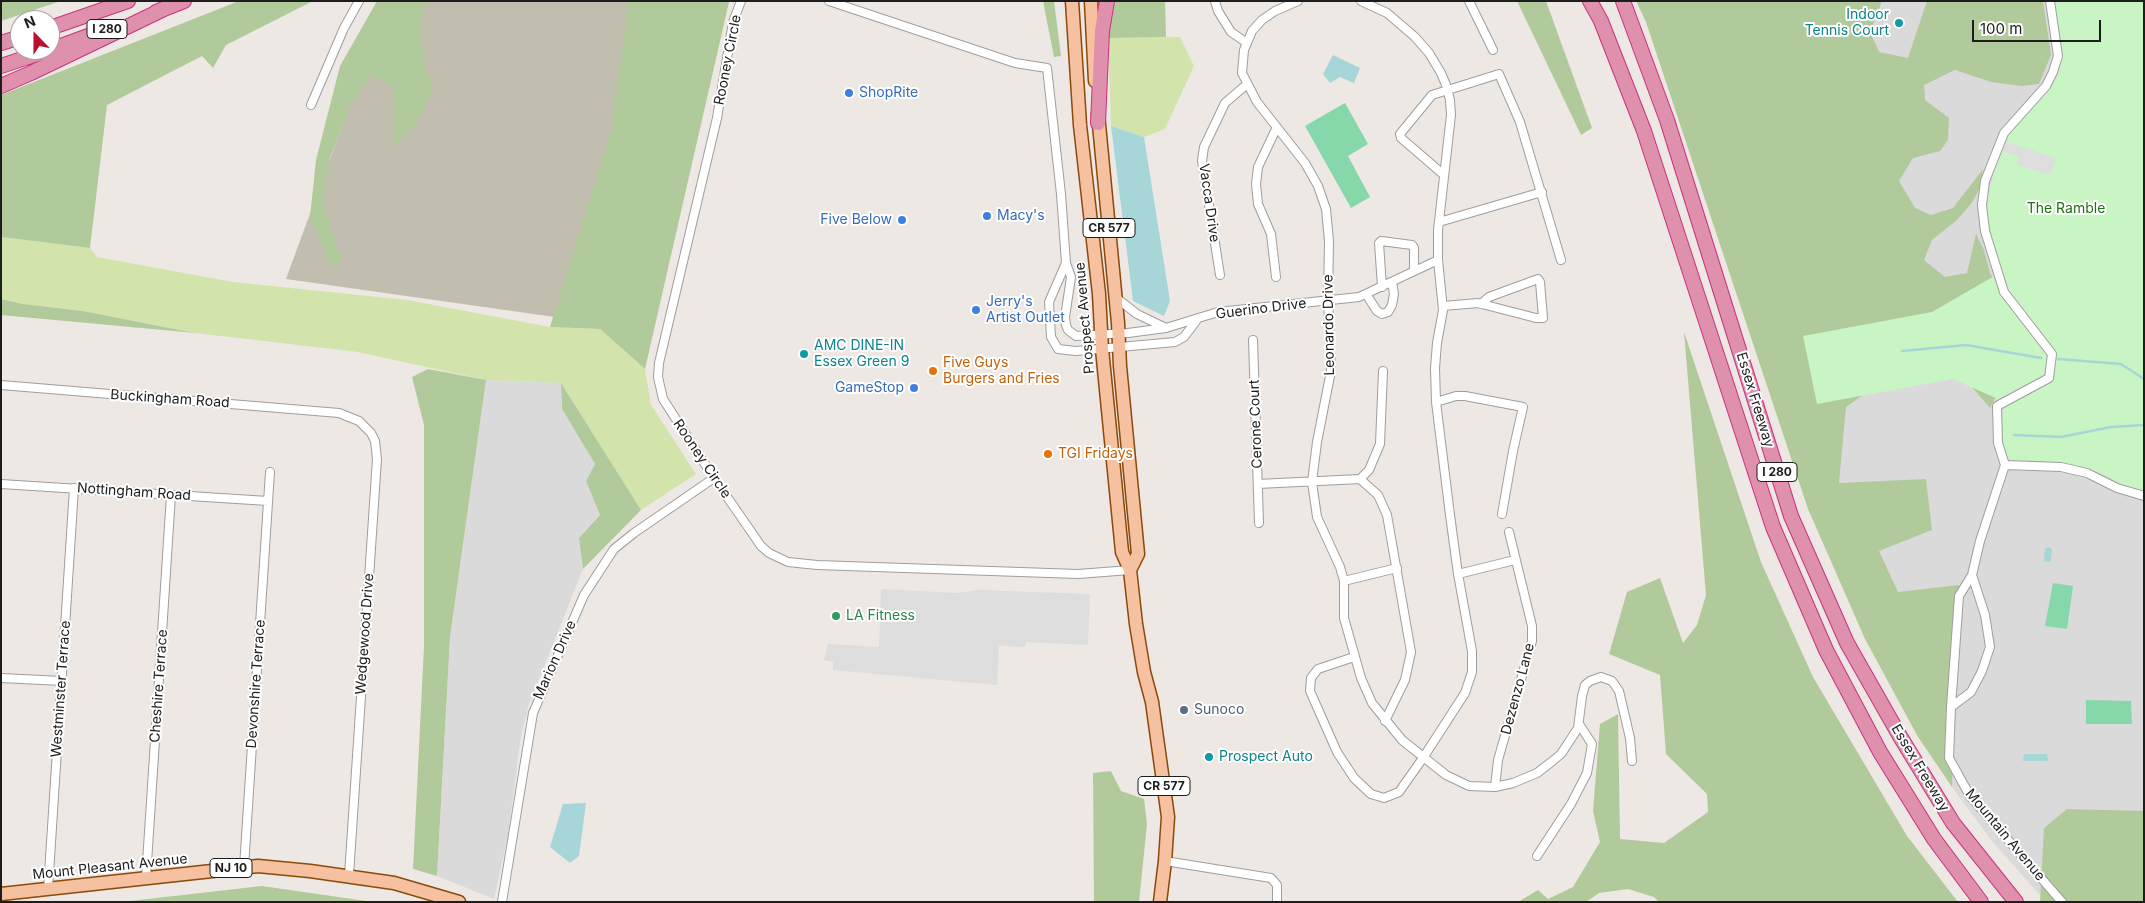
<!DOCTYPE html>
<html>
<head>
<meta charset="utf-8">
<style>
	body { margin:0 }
	#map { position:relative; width:2145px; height:903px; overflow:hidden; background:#ede8e3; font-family:Inter,sans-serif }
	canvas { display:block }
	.frame { position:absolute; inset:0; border:2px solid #1d1d1d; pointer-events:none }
	.north { position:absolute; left:10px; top:10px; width:50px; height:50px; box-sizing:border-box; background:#fff; border:1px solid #a5a5a5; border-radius:50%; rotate:338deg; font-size:14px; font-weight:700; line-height:20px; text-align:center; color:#1d1d1d }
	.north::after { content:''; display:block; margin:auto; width:18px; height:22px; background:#bb0f2e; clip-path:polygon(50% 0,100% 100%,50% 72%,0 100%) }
	.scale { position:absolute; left:1972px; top:20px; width:129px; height:22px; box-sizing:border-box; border:2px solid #1d1d1d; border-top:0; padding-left:6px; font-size:15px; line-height:18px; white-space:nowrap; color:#1d1d1d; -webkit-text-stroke:4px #fff; paint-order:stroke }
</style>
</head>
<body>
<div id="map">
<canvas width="2145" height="903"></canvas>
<div class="frame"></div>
<div class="north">N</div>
<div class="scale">100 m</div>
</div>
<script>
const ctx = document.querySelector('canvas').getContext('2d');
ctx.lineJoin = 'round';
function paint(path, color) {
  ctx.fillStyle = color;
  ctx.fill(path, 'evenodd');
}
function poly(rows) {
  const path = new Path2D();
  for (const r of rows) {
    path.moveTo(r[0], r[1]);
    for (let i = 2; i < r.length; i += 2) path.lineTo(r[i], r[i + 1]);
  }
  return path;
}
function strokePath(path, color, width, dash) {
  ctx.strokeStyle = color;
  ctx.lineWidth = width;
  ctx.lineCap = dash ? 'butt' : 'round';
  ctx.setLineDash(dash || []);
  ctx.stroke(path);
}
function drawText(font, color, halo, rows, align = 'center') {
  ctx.font = font + ' Inter,sans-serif';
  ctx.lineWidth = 4;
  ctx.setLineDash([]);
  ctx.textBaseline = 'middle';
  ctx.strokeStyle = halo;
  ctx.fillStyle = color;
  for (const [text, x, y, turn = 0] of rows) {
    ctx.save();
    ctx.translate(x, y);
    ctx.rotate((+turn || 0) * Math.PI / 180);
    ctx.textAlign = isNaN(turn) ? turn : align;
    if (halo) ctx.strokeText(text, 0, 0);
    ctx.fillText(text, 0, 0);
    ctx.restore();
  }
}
const residential = poly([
	[1685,1,2144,1,2144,902,2046,902,1992,841,1952,787,1939,753,1817,472],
	[486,380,561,383,562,409,595,464,586,481,600,515,579,538,583,569,529,704,521,736,508,835,494,899,437,876,450,637]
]);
const construction = poly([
	[388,1,635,1,583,321,286,279]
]);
const grass = poly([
	[1180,37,1194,66,1165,129,1144,137,1111,126,1108,38],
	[1,237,90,248,97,257,233,282,407,300,550,327,600,329,645,369,651,405,696,474,641,510,561,383,486,380,358,352,195,333,83,311,23,304,1,299]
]);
const forest = poly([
	[1,1,61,1,1,21],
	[239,1,313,1,226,45,213,68,202,56,107,105,90,248,1,237,1,95],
	[377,1,426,1,420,28,426,68,433,87,420,118,394,147,394,86,370,76,351,104,330,158,323,200,342,266,329,263,310,217,316,160,340,66],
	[629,1,729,2,645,369,600,329,550,327,610,134],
	[1043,1,1054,1,1061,56,1054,57],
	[1115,1,1165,1,1166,37,1108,38],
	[1517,1,1546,1,1592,128,1581,135],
	[1636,1,1882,1,1870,32,1879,52,1908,58,1927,1,2043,1,2051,55,2039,84,2021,86,1991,82,1955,70,1924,85,1925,100,1949,118,1948,140,1940,151,1913,158,1899,181,1915,208,1931,215,1953,208,1983,169,1979,190,1971,204,1957,220,1932,240,1924,260,1945,277,1967,273,1976,234,1984,250,1990,273,2003,297,1997,395,1990,408,1958,371,1876,386,1846,407,1839,483,1926,479,1932,530,1879,551,1898,592,1959,585,1952,787,1918,737,1865,639,1808,509,1646,22],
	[1,299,23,304,83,311,195,333,1,315],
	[1684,332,1761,562,1813,677,1907,836,1958,902,1659,902,1654,897,1628,889,1599,893,1586,902,1518,902,1538,890,1548,899,1573,887,1600,842,1593,811,1600,724,1618,714,1620,839,1664,843,1708,812,1707,794,1666,754,1660,675,1609,654,1627,592,1660,578,1683,643,1697,625,1706,595],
	[428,369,486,380,450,637,437,876,413,869,424,646,424,425,412,377],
	[561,383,641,510,583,569,579,538,600,515,586,481,595,464,562,409],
	[1111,771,1121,791,1144,799,1147,824,1139,902,1094,902,1093,773],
	[2067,809,2144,811,2144,902,2040,902,2044,828],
	[262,886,373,902,130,902,130,901]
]);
const park = poly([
	[2054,1,2144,1,2144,491,2133,490,2098,472,2043,461,2009,460,2001,441,2003,409,2052,376,2055,353,2009,291,1995,255,1986,209,1994,170,2008,135,2057,77,2061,52],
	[1996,275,2002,293,2048,355,2047,377,1998,399,1953,379,1817,404,1803,336,1932,312]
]);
const pitch = poly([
	[1345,103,1368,144,1348,156,1370,197,1351,208,1305,126],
	[2053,583,2073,586,2067,629,2045,626],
	[2086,700,2131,701,2132,724,2086,724]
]);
const parking = poly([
	[2001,140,2056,158,2051,175,2017,165,2019,157,1997,149],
	[881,589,957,593,978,590,1090,594,1088,645,1026,642,1025,647,999,646,997,685,833,670,833,662,824,660,828,644,879,647]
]);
const water = poly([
	[1333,55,1360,68,1354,83,1340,77,1330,83,1323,74],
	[1111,126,1144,137,1170,301,1164,316,1133,301],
	[2049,547,2052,549,2051,561,2048,562,2044,561,2045,548],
	[2024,754,2047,754,2048,761,2023,761],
	[586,803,579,856,570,863,550,847,563,804]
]);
const stream = poly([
	[1902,351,1966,345,2041,358],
	[2058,359,2121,364,2144,379],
	[2014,435,2061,437,2111,427,2144,425]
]);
const minor = poly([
	[741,1,733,22,717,118,659,363,658,377,663,399,714,478,761,546,769,553,788,562,817,565,1078,574,1130,570],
	[829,1,1015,63,1047,68,1061,194,1066,263,1071,277,1065,317,1066,325,1068,330,1076,336,1128,333,1166,328,1218,312,1359,297,1438,260],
	[1215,1,1218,11,1231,32,1247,43],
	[1298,1,1275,11,1262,20,1252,31,1244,50,1242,73,1257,102,1305,163,1318,186,1326,209,1329,241,1328,298,1331,371,1317,442,1312,482,1317,517,1340,567,1344,581,1344,618,1361,678,1372,703,1402,740,1446,775,1469,786,1495,787,1513,783,1537,773,1550,763,1561,754,1578,728,1582,696,1585,685,1590,681,1601,677,1612,681,1619,691,1630,738,1632,761],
	[1469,1,1493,50],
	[2050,1,2058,56,2053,72,2046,86,2004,133,1985,181,1982,205,1985,231,2004,292,2052,354,2049,378,1997,406,1998,443,2005,465,1980,541,1972,575,1985,615,1990,647,1982,671,1971,692,1951,707,1949,758,1970,796,2062,902],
	[311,105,344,28,359,1],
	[1444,175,1401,138,1400,134,1432,95,1499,74,1520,122,1561,260],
	[1439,222,1542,192],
	[1066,263,1049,302,1051,337,1058,349,1076,351,1175,342,1184,337,1196,321],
	[1220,275,1202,161,1204,147,1225,103,1246,85],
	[1276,277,1271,234,1258,204,1256,184,1258,167,1276,129],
	[1382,287,1379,243,1381,241,1412,245,1414,248,1414,271],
	[1366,294,1377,311,1382,314,1388,312,1392,305,1394,294,1392,282],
	[1115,297,1137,314,1164,327],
	[1443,306,1478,303,1536,318,1543,318,1540,282,1538,279,1489,297,1481,304],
	[1253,340,1259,523],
	[1,385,339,413,359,421,371,433,375,441,377,459,349,875],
	[1436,402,1456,396,1465,396,1523,407,1513,451,1502,514],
	[2005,465,2061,467,2087,473,2117,488,2144,496],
	[1360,479,1378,495,1387,515,1411,652,1405,680,1385,721],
	[1,484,268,501],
	[1258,484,1360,479,1369,470,1380,444,1383,371],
	[1458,574,1515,560],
	[1344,581,1397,568],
	[1354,657,1318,669,1311,678,1310,691,1337,752,1354,778,1371,794,1384,798,1399,792,1423,758,1465,693,1472,672,1472,651,1458,574,1450,515,1436,402,1435,368,1437,343,1443,310,1438,260,1438,230,1451,115,1450,100,1446,85,1441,73,1429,53,1415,37,1387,13,1361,1],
	[1,678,62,681],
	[1951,707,1959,596,1972,575],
	[1495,787,1498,760,1532,641,1532,626,1509,532],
	[1537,856,1571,804,1587,773,1592,744,1579,724],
	[1165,861,1271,878,1277,885,1277,902],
	[244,867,270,472],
	[146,878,171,495],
	[48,889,74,488],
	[502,902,533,713,584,595,614,549,634,533,714,478]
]);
const primary = poly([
	[1072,1,1080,125,1099,294,1102,349,1122,552,1130,570,1136,624,1144,672,1152,702,1168,817,1165,861,1160,902],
	[1091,1,1095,81],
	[1098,114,1118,323,1120,366,1138,554,1130,570],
	[1,894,258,866,310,871,394,883,459,902]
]);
const motorway = poly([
	[1590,1,1601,21,1644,131,1773,527,1826,650,1880,752,1934,839,1981,902],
	[1623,1,1667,120,1791,516,1847,643,1901,738,1953,823,2016,902],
	[156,12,184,1],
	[50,28,128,1],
	[1,43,20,37],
	[50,50,96,33],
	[1,66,49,50],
	[1,86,31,73,164,9],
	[1098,123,1102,31,1107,1]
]);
const markers = [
	[1899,23,5,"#0f9aa8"],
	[849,93,5,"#3f7fe0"],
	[987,216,5,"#3f7fe0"],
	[902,220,5,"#3f7fe0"],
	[976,310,5,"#3f7fe0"],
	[804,354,5,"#0f9aa8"],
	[933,371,5,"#e8710a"],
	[914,388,5,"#3f7fe0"],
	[1048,454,5,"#e8710a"],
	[836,616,5,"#2e9e5b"],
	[1184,710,5,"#5c6f8a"],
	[1209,757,5,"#0f9aa8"]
];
const shields = [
	[107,29,40],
	[1109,228,52],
	[1777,472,40],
	[1164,786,52],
	[231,868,42]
];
const shieldNames = [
	["I 280",107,29],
	["CR 577",1109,228],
	["I 280",1777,472],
	["CR 577",1164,786],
	["NJ 10",231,868]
];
const cultureNames = [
	["Indoor",1889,15,"right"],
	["Tennis Court",1889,31,"right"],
	["AMC DINE-IN",814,346],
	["Essex Green 9",814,362],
	["Prospect Auto",1219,757]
];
const streetNames = [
	["Rooney Circle",728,60,-79],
	["Vacca Drive",1209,203,82],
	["Guerino Drive",1261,309,-7],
	["Prospect Avenue",1085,318,-95],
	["Leonardo Drive",1329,325,-91],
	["Buckingham Road",170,399,4],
	["Essex Freeway",1755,400,73],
	["Cerone Court",1256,424,-92],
	["Rooney Circle",702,459,56],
	["Nottingham Road",134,492,4],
	["Wedgewood Drive",365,634,-86],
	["Marion Drive",555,660,-66],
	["Devonshire Terrace",256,684,-86],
	["Cheshire Terrace",159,686,-86],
	["Westminster Terrace",61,689,-86],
	["Dezenzo Lane",1518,689,-75],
	["Essex Freeway",1920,768,59],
	["Mountain Avenue",2005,835,50],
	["Mount Pleasant Avenue",110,867,-6]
];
const shopNames = [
	["ShopRite",859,93],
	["Macy's",997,216],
	["Five Below",892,220,"right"],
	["Jerry's",986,302],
	["Artist Outlet",986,318],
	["GameStop",904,388,"right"]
];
const parkNames = [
	["The Ramble",2066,209]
];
const foodNames = [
	["Five Guys",943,363],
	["Burgers and Fries",943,379],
	["TGI Fridays",1058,454]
];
const leisureNames = [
	["LA Fitness",846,616]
];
const serviceNames = [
	["Sunoco",1194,710]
];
paint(residential, '#dbdada');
paint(construction, '#c1beaf');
paint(grass, '#d2e4ac');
paint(forest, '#b1ca9b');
paint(park, '#c8f5c3');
paint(pitch, '#86d7a9');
paint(parking, '#ddd');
paint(water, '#a6d6d8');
strokePath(stream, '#a6d6d8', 2.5);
strokePath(minor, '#9e9e9e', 10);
strokePath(primary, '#8b490b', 15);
strokePath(motorway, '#cb3182', 16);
strokePath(minor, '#fff', 8);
strokePath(primary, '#f5c1a1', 12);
strokePath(motorway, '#df90ad', 14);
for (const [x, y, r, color] of markers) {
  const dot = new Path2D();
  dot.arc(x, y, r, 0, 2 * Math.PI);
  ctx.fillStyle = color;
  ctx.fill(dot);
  strokePath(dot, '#fff', 2);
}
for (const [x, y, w] of shields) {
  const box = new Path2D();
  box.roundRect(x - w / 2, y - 9.5, w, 19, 4);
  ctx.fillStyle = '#fff';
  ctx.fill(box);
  strokePath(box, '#1d1d1d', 1);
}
drawText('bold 12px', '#1d1d1d', null, shieldNames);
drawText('14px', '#0d838f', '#fff', cultureNames, 'left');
drawText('14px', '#1d1d1d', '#fff', streetNames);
drawText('14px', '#366cbe', '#fff', shopNames, 'left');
drawText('14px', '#1d7213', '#fff', parkNames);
drawText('14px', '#c56008', '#fff', foodNames, 'left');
drawText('14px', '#27864d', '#fff', leisureNames, 'left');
drawText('14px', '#4e5e75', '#fff', serviceNames, 'left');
</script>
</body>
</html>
